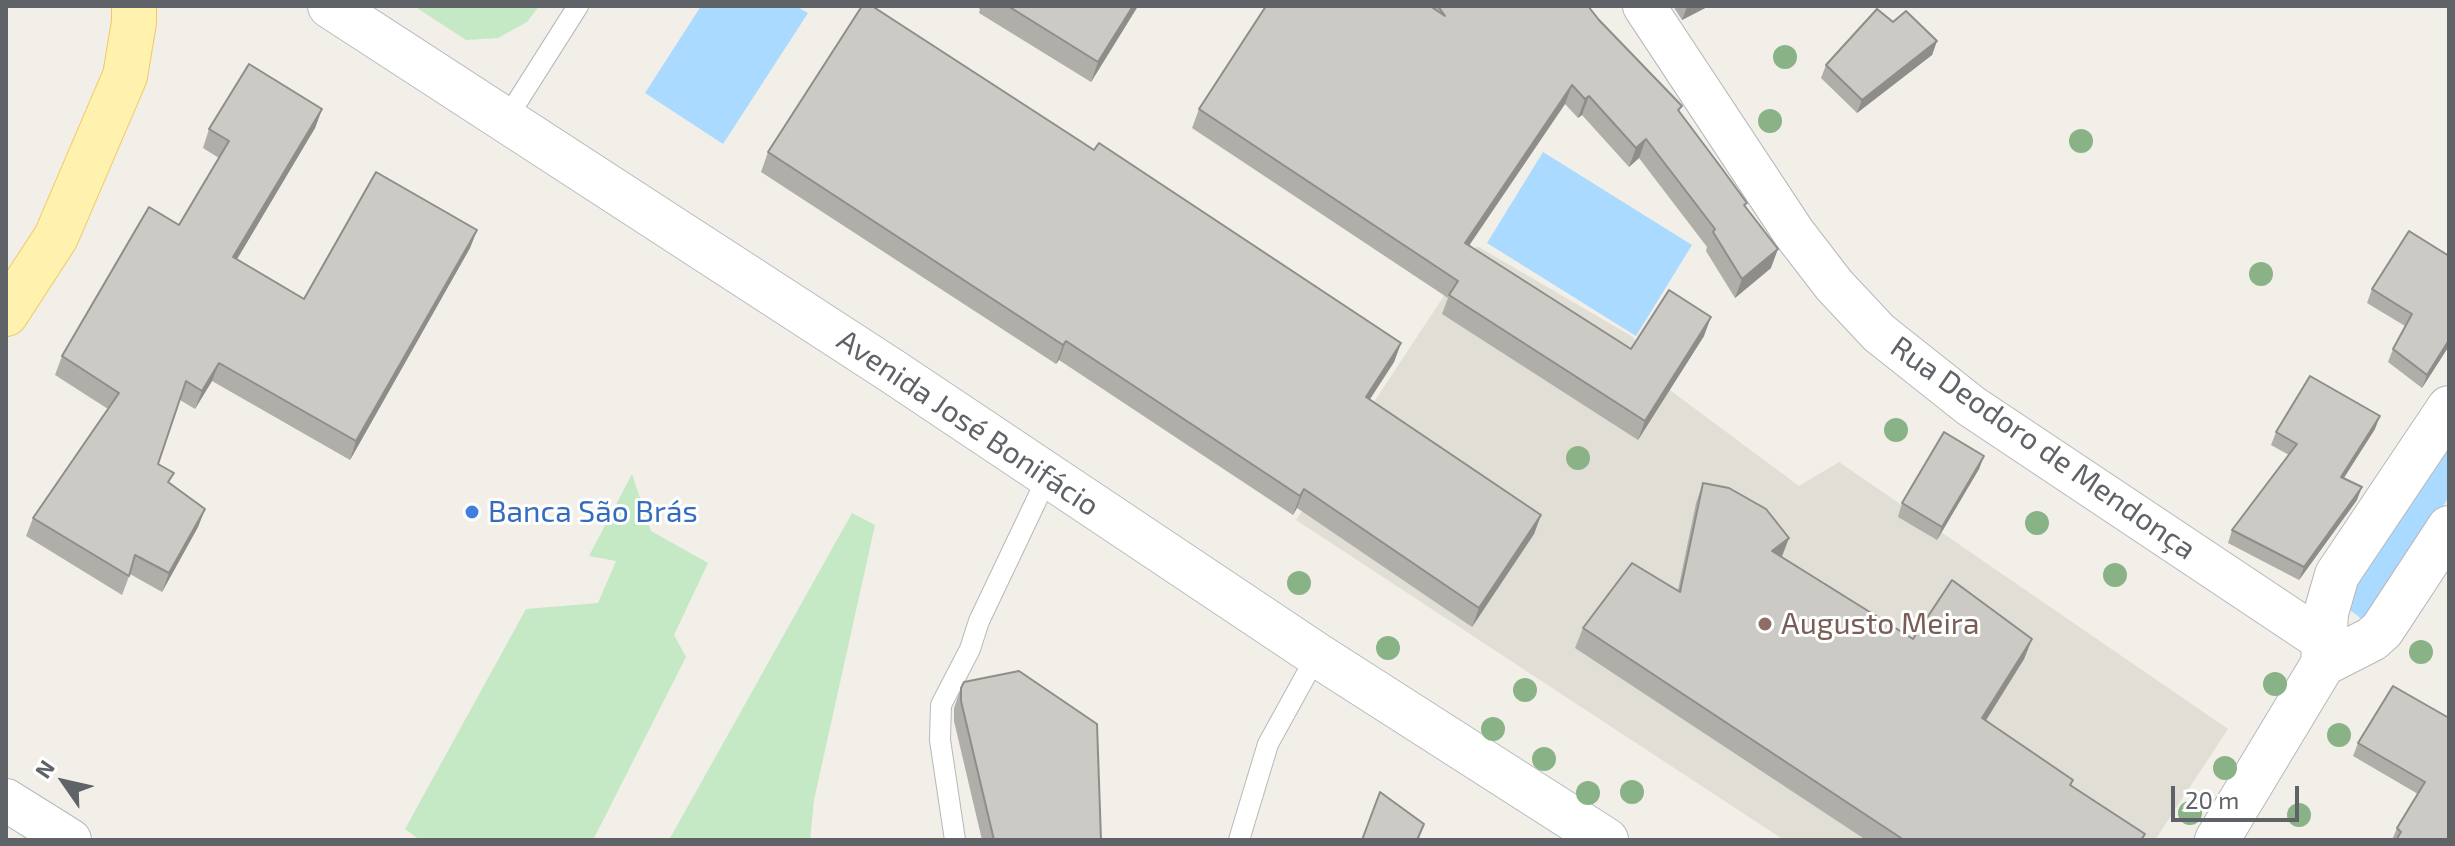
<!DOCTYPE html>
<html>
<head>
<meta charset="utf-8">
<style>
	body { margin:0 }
	#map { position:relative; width:2455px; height:846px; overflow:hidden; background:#f1efe8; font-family:"Exo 2",sans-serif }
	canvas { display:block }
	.frame { position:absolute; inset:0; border:8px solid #5f6368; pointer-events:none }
	.north { position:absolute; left:24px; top:742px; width:80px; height:80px; -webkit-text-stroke:6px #fff; paint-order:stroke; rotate:304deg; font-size:22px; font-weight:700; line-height:32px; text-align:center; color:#5f6368 }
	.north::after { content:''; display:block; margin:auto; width:28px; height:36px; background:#5f6368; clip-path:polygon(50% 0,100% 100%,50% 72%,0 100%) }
	.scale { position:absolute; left:2171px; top:786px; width:128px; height:36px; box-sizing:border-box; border:4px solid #5f6368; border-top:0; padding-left:10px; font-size:24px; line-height:28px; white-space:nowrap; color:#5f6368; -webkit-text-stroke:6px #fff; paint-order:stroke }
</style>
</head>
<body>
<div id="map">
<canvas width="2455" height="846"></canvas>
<div class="frame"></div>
<div class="north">N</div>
<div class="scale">20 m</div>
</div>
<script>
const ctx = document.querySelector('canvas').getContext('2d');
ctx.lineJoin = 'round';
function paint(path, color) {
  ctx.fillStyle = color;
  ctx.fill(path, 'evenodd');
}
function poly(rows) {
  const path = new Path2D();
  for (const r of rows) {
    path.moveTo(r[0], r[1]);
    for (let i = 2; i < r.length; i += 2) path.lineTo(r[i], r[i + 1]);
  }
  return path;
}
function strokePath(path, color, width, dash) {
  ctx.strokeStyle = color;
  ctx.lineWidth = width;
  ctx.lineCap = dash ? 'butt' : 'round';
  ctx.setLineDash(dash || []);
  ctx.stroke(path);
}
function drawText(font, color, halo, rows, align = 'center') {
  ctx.font = font + ' "Exo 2",sans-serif';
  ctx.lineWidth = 6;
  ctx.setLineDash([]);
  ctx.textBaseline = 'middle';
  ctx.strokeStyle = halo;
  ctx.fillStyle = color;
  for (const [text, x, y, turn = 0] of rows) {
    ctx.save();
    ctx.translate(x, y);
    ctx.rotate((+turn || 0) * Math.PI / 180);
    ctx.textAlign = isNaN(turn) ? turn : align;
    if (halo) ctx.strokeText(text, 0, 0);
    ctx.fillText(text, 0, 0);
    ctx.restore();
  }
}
const education = poly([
	[1477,246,1633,337,1655,379,1799,486,1839,462,2228,729,2155,840,1784,840,1296,520]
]);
const green = poly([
	[414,6,539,6,527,22,498,38,466,40],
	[632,474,651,531,708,563,674,635,686,657,593,840,420,840,405,829,526,609,598,603,616,561,589,556],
	[852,513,875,525,814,800,810,840,669,840]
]);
const water = poly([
	[701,6,796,6,808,13,723,144,645,93],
	[1543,152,1692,245,1636,336,1487,243],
	[2449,439,2449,497,2368,624,2341,603]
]);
const service = poly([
	[505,121,578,6],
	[955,840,940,740,941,705,970,649,979,621,1048,476],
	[1239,840,1268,744,1317,655]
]);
const minor = poly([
	[1644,6,1794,233,1834,285,1879,333,1971,406,2343,654],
	[6,800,70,840]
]);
const tertiary = poly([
	[2323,664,2372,639,2382,630,2449,528],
	[2217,840,2323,664,2326,613,2337,575,2449,408]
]);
const secondary = poly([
	[330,6,892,371,1317,655,1606,840]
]);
const primary = poly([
	[6,314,56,237,125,76,134,22,134,6]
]);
const trees = [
	[1785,57],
	[1770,121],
	[2081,141],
	[2261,274],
	[1896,430],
	[1578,458],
	[2037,523],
	[2115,575],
	[1299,583],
	[1388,648],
	[2421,652],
	[2275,684],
	[1525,690],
	[1493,729],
	[2339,735],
	[1544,759],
	[2225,768],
	[1632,792],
	[1588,793],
	[2190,813],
	[2299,815]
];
const wall = poly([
	[975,6,1138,6,1091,82,979,13,980,9],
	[1266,6,1588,6,1599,20,1679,112,1747,203,1745,206,1771,268,1735,298,1706,251,1707,247,1639,158,1629,167,1582,115,1578,118,1565,104,1469,245,1631,349,1704,336,1638,440,1442,314,1448,298,1192,128,1199,109],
	[1673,6,1709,6,1682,20],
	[1893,22,1937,41,1932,55,1857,113,1821,78,1826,65],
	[322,109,315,128,237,259,304,299,477,230,470,248,350,460,212,381,195,409,180,400,158,464,170,483,205,509,198,527,162,592,130,574,122,595,26,536,33,518,108,409,55,375,62,356,179,225,219,158,203,148,209,129],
	[1094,150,1401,343,1394,362,1370,399,1541,515,1534,534,1472,627,1297,508,1293,515,1059,360,1056,364,761,172,768,152],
	[2409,231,2449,346,2422,388,2388,362,2393,349,2405,326,2367,303,2372,289],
	[2375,429,2344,478,2357,500,2299,580,2228,543,2232,530,2289,455,2271,445,2276,432],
	[1984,456,1979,469,1937,540,1898,517,1902,503],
	[1703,483,1789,538,1782,557,1913,639,2032,639,2024,659,1986,720,2071,786,2145,834,2143,840,1866,840,1575,648,1583,628,1678,590,1696,503],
	[961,688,1101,840,982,840,954,721,954,708],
	[2449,718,2449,840,2392,840,2397,828,2418,794,2353,756,2358,743]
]);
const shadedWall = poly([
	[1133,6,1138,6,1091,82,1098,62],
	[1689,6,1709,6,1682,20,1687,7],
	[1937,41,1932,55,1857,113,1862,100],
	[1572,85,1565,104,1458,262,1465,243],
	[1589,96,1582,115,1578,118,1585,99],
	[322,109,315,128,227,276,233,257],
	[1646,139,1639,158,1629,167,1636,148],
	[477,230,470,248,350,460,356,441],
	[1778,249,1771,268,1735,298,1742,279],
	[1711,317,1704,336,1638,440,1645,421],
	[2449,340,2449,346,2422,388,2427,375],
	[1066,341,1059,360,1056,364,1063,345],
	[1401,343,1394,362,1359,416,1366,397],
	[219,363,212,381,195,409,202,391],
	[2380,416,2375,429,2336,490,2341,477],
	[1984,456,1979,469,1937,540,1942,527],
	[2362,487,2357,500,2299,580,2304,567],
	[1304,489,1297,508,1293,515,1300,496],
	[205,509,198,527,162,592,169,573],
	[1541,515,1534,534,1472,627,1479,608],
	[1789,538,1781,558,1772,551],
	[2032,639,2024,659,1975,738,1982,718]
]);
const building = poly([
	[862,6,872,6,1094,150,1099,143,1401,343,1366,397,1541,515,1479,608,1304,489,1300,496,1066,341,1063,345,768,152,862,6],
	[1008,6,1133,6,1098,62,1008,6],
	[1266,6,1430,6,1445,16,1438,6,1588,6,1599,20,1682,106,1678,110,1720,166,1747,203,1744,205,1778,249,1742,279,1713,232,1715,229,1646,139,1636,148,1589,96,1585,99,1572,85,1465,243,1631,349,1669,290,1711,317,1645,421,1449,295,1458,281,1199,109,1266,6],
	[1877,9,1893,22,1906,11,1937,41,1862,100,1826,65,1877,9],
	[249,64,322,109,233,257,304,299,376,172,477,230,356,441,219,363,202,391,186,381,158,464,174,473,168,482,205,509,169,573,135,555,129,576,33,518,119,393,62,356,149,207,179,225,229,141,209,129,249,64],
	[2409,231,2449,256,2449,340,2427,375,2393,349,2412,314,2372,289,2409,231],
	[2310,376,2380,416,2341,477,2362,487,2304,567,2232,530,2297,444,2276,432,2310,376],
	[1944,432,1984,456,1942,527,1902,503,1944,432],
	[1703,483,1729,488,1766,509,1789,538,1772,551,1913,639,1952,580,2032,639,1982,718,2073,780,2070,785,2145,834,2141,840,1904,840,1583,628,1632,563,1680,592,1703,483],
	[1019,671,1097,724,1101,840,994,840,961,701,961,688,964,682,1019,671],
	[2393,686,2449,718,2449,840,2396,840,2401,832,2397,828,2425,782,2358,743,2393,686],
	[1380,792,1424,824,1417,840,1362,840,1380,792]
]);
const markers = [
	[472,512,8,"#3f7fe0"],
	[1765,624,8,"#8d6e63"]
];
const streetNames = [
	["Avenida José Bonifácio",968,423,34],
	["Rua Deodoro de Mendonça",2043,448,35]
];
const shopNames = [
	["Banca São Brás",488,512]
];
const educationNames = [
	["Augusto Meira",1781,624]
];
paint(education, '#e1ded6');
paint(green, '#c5e8c5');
paint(water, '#aadaff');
strokePath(service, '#b5b8bc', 22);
strokePath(minor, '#b5b8bc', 44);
strokePath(tertiary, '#b5b8bc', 46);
strokePath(secondary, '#b6babf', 46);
strokePath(primary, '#f2c960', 46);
strokePath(service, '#fff', 20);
strokePath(minor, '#fff', 42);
strokePath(tertiary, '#fff', 44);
strokePath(secondary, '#fff', 44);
strokePath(primary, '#fff2af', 44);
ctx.fillStyle = '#89b387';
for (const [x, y] of trees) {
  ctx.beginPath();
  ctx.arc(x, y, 12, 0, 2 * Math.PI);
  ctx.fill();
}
paint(wall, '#afaea9');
paint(shadedWall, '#8f8d8a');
paint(building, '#cccac5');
strokePath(building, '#8f8d8a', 2);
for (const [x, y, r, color] of markers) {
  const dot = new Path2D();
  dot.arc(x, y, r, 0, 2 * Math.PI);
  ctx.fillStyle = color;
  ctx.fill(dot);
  strokePath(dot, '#fff', 3);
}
drawText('30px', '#5f6368', '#fff', streetNames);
drawText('30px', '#366cbe', '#fff', shopNames, 'left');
drawText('30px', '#785e54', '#fff', educationNames, 'left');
</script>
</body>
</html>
